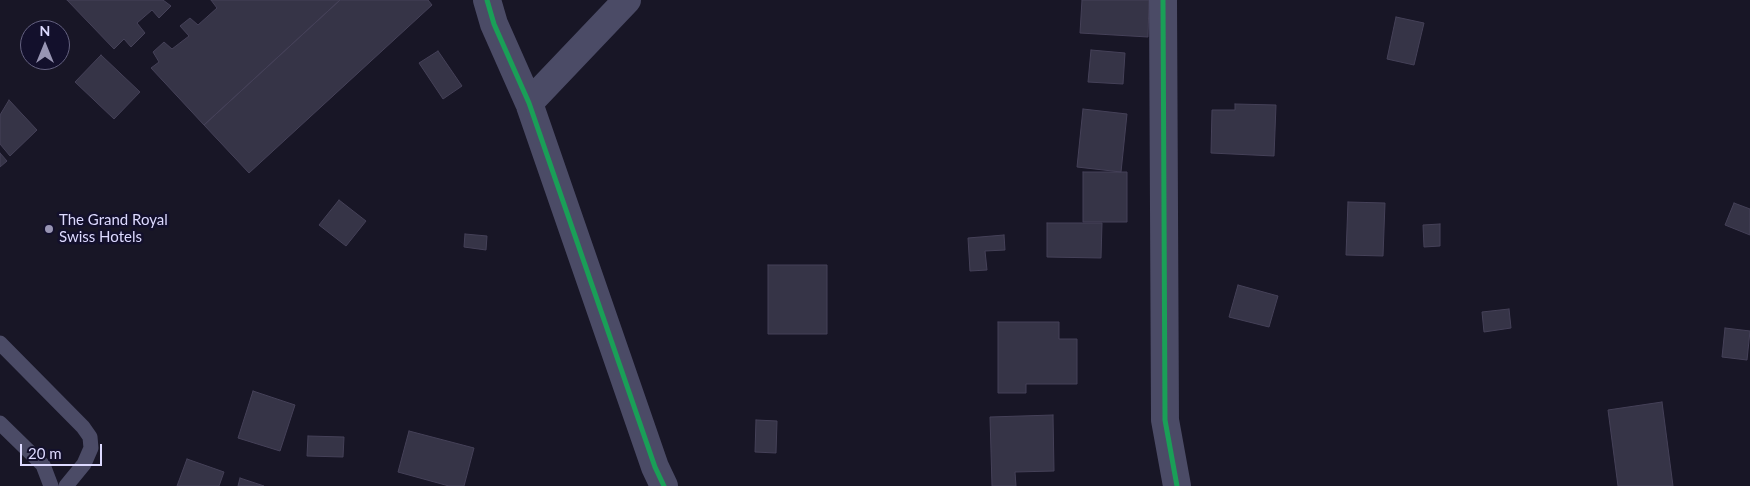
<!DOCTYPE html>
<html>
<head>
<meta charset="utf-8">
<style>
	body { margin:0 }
	#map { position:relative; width:1750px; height:486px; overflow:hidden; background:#181626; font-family:Lato,sans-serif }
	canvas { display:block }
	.north { position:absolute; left:20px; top:20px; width:50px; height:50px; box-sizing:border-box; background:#13102c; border:1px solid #646180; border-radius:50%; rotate:0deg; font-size:14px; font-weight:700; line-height:20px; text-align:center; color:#dddaff }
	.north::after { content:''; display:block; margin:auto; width:18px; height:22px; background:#9895b3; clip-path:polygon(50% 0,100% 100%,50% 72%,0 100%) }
	.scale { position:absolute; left:20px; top:444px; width:82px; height:22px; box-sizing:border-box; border:2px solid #dddaff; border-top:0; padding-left:6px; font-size:15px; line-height:18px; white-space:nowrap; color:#dddaff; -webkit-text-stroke:4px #13102c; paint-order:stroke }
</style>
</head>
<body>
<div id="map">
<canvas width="1750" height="486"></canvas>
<div class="north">N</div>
<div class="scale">20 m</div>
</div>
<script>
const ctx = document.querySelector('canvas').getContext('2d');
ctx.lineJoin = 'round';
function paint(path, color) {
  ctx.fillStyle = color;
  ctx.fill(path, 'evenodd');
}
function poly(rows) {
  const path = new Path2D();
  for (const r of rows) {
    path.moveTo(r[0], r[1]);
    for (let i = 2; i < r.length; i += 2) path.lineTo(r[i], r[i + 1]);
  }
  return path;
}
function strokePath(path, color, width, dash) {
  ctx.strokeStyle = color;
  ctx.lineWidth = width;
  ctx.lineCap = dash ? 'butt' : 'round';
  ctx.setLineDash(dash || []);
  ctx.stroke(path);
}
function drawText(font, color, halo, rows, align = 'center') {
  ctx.font = font + ' Lato,sans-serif';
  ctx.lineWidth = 5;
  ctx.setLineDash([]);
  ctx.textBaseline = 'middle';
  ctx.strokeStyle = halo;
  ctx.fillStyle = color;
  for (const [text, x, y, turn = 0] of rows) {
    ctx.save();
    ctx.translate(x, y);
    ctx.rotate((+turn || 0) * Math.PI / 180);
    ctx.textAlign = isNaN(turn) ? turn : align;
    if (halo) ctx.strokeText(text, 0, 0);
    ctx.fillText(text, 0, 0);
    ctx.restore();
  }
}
const building = poly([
	[67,0,163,0,171,6,159,18,152,10,137,23,145,33,131,47,124,39,114,49,67,0],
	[211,0,340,0,204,125,151,68,159,62,153,52,164,42,172,49,189,36,180,26,190,18,198,25,217,8,211,0],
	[340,0,428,0,432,5,249,173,204,125,340,0],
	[1082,0,1149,0,1148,37,1080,33,1082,0],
	[1396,17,1424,23,1414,65,1387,59,1396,17],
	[1091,50,1125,53,1123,84,1088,82,1091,50],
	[438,51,462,86,443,99,419,63,438,51],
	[101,55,140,92,114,119,75,82,101,55],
	[9,100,37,130,10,156,0,144,0,115,9,100],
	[1235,104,1276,105,1274,156,1211,153,1212,110,1235,110,1235,104],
	[1083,109,1127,114,1121,172,1077,167,1083,109],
	[0,153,7,161,0,167,0,153],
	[1083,172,1127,172,1127,222,1083,222,1083,172],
	[339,200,366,221,346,246,319,225,339,200],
	[1348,202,1385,203,1383,256,1346,255,1348,202],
	[1734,203,1750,209,1750,235,1725,225,1734,203],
	[1047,223,1102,223,1101,258,1047,257,1047,223],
	[1440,224,1440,246,1424,247,1423,225,1440,224],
	[465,234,487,236,486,250,464,247,465,234],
	[1004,235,1005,250,985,251,987,270,970,271,968,238,1004,235],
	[768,265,827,265,827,334,768,334,768,265],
	[1238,285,1278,296,1269,327,1229,317,1238,285],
	[1509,309,1511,328,1484,332,1482,312,1509,309],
	[998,322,1059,322,1059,339,1077,339,1077,384,1026,384,1026,393,998,393,998,322],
	[1725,328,1750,331,1747,360,1722,357,1725,328],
	[253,391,295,405,280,451,238,438,253,391],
	[1662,402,1673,486,1618,486,1608,410,1662,402],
	[1053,415,1054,471,1015,472,1016,486,992,486,990,417,1053,415],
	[756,420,777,421,776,453,755,452,756,420],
	[409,431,474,448,464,486,449,486,398,472,409,431],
	[308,436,344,437,343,457,307,456,308,436],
	[187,459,224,472,219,486,177,486,187,459],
	[240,478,264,486,238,486,240,478]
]);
const service = poly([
	[0,343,83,427,90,437,91,448,84,464,66,486],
	[0,423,43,465,51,486]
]);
const minor = poly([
	[487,0,494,24,529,103,655,467,664,486],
	[1163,0,1165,420,1177,486],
	[529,103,627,0]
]);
const cycleway = poly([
	[487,0,494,24,529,103,655,467,664,486],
	[1163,0,1165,420,1177,486]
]);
const markers = [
	[49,229,5,"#9895b3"]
];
const poiNames = [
	["The Grand Royal",59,220],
	["Swiss Hotels",59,237]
];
paint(building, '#363447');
strokePath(building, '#454158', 1);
strokePath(service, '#4b4b66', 15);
strokePath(minor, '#4b4b66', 28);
strokePath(cycleway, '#1a9f57', 5);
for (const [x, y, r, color] of markers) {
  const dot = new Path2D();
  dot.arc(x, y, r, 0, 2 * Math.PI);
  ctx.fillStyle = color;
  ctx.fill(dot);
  strokePath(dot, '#13102c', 2);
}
drawText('15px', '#dddaff', '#13102c', poiNames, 'left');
</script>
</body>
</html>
